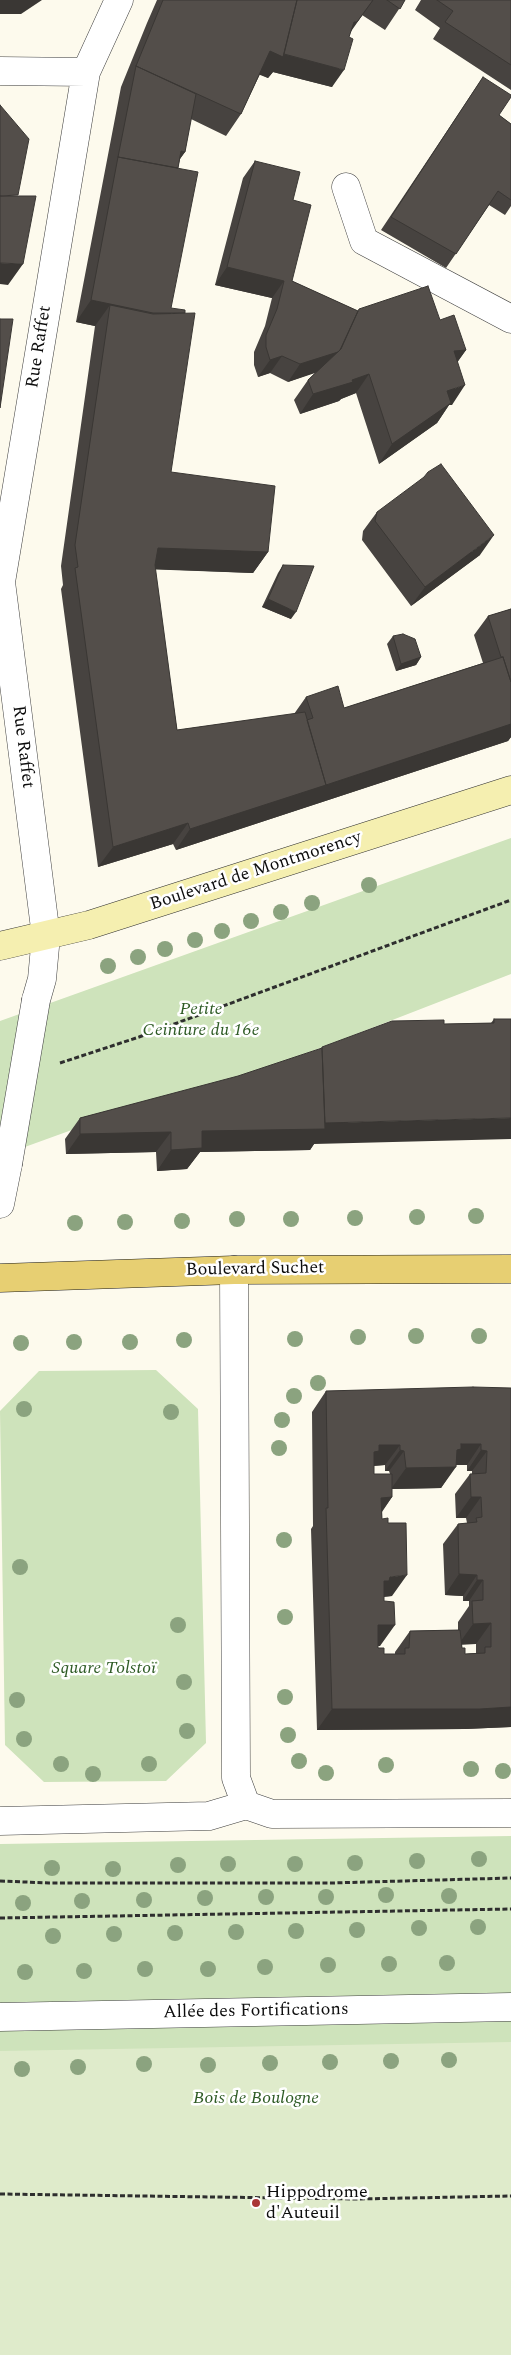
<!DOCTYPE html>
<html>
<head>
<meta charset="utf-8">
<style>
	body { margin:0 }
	canvas { display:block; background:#fdfaed }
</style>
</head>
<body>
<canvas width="511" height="2355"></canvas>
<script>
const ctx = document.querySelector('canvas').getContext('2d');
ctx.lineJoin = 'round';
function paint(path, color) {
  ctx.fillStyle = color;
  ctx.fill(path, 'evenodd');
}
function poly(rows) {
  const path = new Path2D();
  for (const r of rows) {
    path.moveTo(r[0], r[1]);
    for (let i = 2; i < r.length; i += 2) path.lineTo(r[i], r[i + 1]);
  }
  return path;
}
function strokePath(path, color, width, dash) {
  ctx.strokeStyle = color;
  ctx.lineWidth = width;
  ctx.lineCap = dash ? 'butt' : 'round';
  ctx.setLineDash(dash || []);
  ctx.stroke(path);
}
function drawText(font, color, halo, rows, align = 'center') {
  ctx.font = font + ' Spectral,serif';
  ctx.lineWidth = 5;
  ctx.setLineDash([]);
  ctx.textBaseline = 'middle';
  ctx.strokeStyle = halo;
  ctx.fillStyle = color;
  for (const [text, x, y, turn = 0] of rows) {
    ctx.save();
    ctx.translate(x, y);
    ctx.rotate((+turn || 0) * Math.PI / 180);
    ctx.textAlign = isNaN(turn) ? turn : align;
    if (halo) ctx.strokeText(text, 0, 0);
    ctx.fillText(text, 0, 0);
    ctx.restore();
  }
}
const green = poly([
	[511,838,511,974,315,1050,198,1092,69,1131,0,1156,0,1021],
	[156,1370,198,1409,206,1743,166,1781,44,1782,5,1745,0,1411,39,1371],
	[511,1836,511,2355,0,2355,0,1844]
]);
const pitch = poly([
	[511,2042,511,2355,0,2355,0,2051]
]);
const path = poly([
	[60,1063,139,1037,511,900],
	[0,1881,49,1883,331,1883,511,1878],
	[0,1918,511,1909],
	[0,2194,357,2199,511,2196]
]);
const street = poly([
	[0,71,86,72],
	[346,187,364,241,511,319],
	[36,1000,42,979,46,936,1,582,86,72,119,0],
	[0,1204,8,1164],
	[234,1270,236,1778,246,1805],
	[246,1805,272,1814,511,1813],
	[0,1821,209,1816,246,1805],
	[0,2017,511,2007]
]);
const secondary = poly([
	[0,946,89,925,511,790]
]);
const primary = poly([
	[0,1278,234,1270,511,1269]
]);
const streetBridge = poly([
	[8,1164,36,1000]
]);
const trees = [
	[369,885],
	[312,903],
	[281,912],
	[251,921],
	[222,931],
	[195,940],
	[165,949],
	[138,957],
	[108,966],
	[476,1216],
	[417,1217],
	[355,1218],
	[237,1219],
	[291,1219],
	[182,1221],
	[125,1222],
	[75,1223],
	[416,1336],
	[479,1336],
	[358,1337],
	[295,1339],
	[184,1340],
	[74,1342],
	[130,1342],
	[21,1343],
	[318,1383],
	[294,1396],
	[24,1409],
	[171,1412],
	[282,1420],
	[279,1448],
	[284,1540],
	[20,1567],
	[285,1617],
	[178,1625],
	[184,1682],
	[285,1697],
	[17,1700],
	[187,1731],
	[288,1735],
	[24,1739],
	[299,1761],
	[61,1764],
	[149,1764],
	[386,1765],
	[471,1769],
	[503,1771],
	[326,1773],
	[93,1774],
	[479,1859],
	[417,1861],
	[355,1863],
	[228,1864],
	[295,1864],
	[178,1865],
	[52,1868],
	[113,1869],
	[386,1895],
	[449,1896],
	[266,1897],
	[326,1897],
	[205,1898],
	[144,1900],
	[82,1901],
	[23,1903],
	[478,1927],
	[419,1928],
	[357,1930],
	[296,1931],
	[236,1932],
	[175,1933],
	[114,1934],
	[53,1936],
	[447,1963],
	[389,1964],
	[328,1965],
	[265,1967],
	[145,1969],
	[208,1969],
	[84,1971],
	[25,1972],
	[449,2060],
	[391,2061],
	[330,2062],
	[270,2063],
	[144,2064],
	[208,2065],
	[78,2067],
	[22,2069]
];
const wall = poly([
	[157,0,405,0,385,30,362,15,351,30,332,87,273,72,268,78,260,74,241,114,226,136,191,119,185,152,180,159,178,168,171,308,171,472,268,552,253,573,155,569,177,730,294,714,306,697,344,708,483,663,474,635,488,616,511,609,511,737,508,741,176,850,173,844,98,867,61,589,63,585,61,566,95,326,76,322,121,87,147,23],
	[421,0,511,0,511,90,433,39,440,28,415,10],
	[483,77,499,115,511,124,511,206,505,215,489,205,446,268,381,230],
	[255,161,293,200,292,281,358,311,440,320,466,350,457,362,452,405,449,405,437,423,379,464,356,393,341,399,339,401,300,414,294,400,308,380,316,372,288,382,270,373,258,377,254,365,254,352,265,326,272,298,215,285,243,178],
	[377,512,480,555,411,606,362,540,363,531],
	[283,565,291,619,262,607,278,573],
	[393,636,421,657,416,665,396,671,387,644],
	[494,1019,511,1019,314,1144,310,1150,200,1152,187,1169,157,1171,156,1152,66,1154,65,1139,80,1118,444,1024,491,1023],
	[511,1388,511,1727,465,1729,317,1730,311,1529,313,1526,312,1412,326,1391],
	[385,1465,385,1471,389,1471,390,1474,374,1474,374,1466],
	[456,1465,467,1465,467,1471,472,1471,472,1474,470,1474,455,1494,456,1518,466,1518,467,1523,458,1524,443,1544,445,1595,463,1596,463,1601,469,1601,469,1606,458,1622,458,1630,410,1631,395,1652,395,1654,384,1654,378,1648,378,1646,380,1646,384,1597,392,1596,388,1523,382,1519,382,1512,392,1497,392,1489,441,1488],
	[462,1644,476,1644,476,1653,465,1654,462,1648]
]);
const shadedWall = poly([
	[0,0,42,0,21,14,0,14],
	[373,0,345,40,354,22],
	[270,51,282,54,344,70,332,87,273,72,268,78,255,73],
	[181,151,185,152,173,168],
	[0,263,23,264,8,285,0,284],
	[227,267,284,281,272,298,215,285],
	[91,300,153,313,110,305,95,326,76,322],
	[466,350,452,370,454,351],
	[339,351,327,369,288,382,300,364],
	[282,356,270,373,258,377,270,360],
	[369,374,356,393,341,399,339,401,300,414,313,394],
	[465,385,452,405,449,405,437,423,379,464,392,444,447,391],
	[494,535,480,555,411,606,425,587],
	[158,548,268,552,253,573,143,569],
	[268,599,296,612,291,619,262,607],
	[421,657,416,665,396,671,401,664],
	[511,724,511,737,508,741,176,850,190,829],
	[188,823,173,844,98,867,113,847],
	[511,1118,511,1139,314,1144,310,1150,200,1152,187,1169,157,1171,171,1150,202,1131,325,1123],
	[171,1132,156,1152,66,1154,80,1134],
	[461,1444,481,1444,467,1465,450,1465,456,1467,441,1488,391,1489,406,1468],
	[379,1445,400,1445,385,1465,369,1466,360,1472],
	[400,1450,404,1451,389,1471,385,1471],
	[481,1450,487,1451,472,1471,467,1471],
	[392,1497,377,1518,381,1498],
	[471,1497,481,1497,466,1518,456,1518],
	[459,1574,477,1575,463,1596,445,1595],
	[407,1575,392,1596,378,1597,384,1581,390,1577],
	[477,1580,483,1580,469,1601,463,1601],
	[491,1623,476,1644,458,1645,473,1624],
	[378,1625,395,1625,380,1646,363,1645],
	[511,1707,511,1727,465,1729,317,1730,332,1709]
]);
const building = poly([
	[163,0,297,0,283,57,270,51,241,114,136,66,163,0],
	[297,0,373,0,357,22,354,22,349,37,353,39,344,70,284,54,297,0],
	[387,0,405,0,400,9,387,0],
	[437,0,511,0,511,65,445,22,453,11,437,0],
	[136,66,196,94,185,152,181,151,178,168,118,157,136,66],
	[483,77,511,95,511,97,499,115,511,124,511,200,498,191,456,254,391,217,483,77],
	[0,105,29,139,18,195,0,196,0,105],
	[118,157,198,172,171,308,185,310,185,313,153,313,91,300,118,157],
	[255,161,300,172,293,200,311,205,292,281,358,311,340,350,338,352,300,364,282,356,270,360,266,347,266,335,277,309,284,281,227,267,255,161],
	[0,196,36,196,23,264,0,263,0,196],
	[428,286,440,320,454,315,466,350,454,351,465,385,447,391,451,403,392,444,369,374,352,380,353,382,313,394,308,380,341,349,359,309,428,286],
	[110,305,153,314,195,313,171,472,275,486,268,552,158,548,155,565,177,730,305,712,326,785,190,829,188,823,113,847,75,568,78,567,75,545,110,305],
	[0,319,13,319,0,408,0,319],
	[441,464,494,535,425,587,375,521,377,512,424,477,428,472,441,464],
	[283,565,314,566,296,612,268,599,283,565],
	[511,609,511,682,503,657,501,657,488,616,511,609],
	[403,634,415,639,421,657,401,664,393,636,403,634],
	[503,657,511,682,511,724,326,785,307,720,313,718,306,697,338,686,344,708,503,657],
	[494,1019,511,1019,511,1118,325,1123,322,1047,392,1021,444,1020,444,1024,494,1023,494,1019],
	[322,1048,325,1129,202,1131,202,1148,171,1150,171,1132,80,1134,80,1118,238,1076,322,1048],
	[473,1387,511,1388,511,1707,480,1709,332,1709,326,1508,328,1508,326,1391,473,1387],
	[461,1444,481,1444,481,1450,487,1451,486,1473,470,1474,471,1497,481,1497,482,1517,476,1518,477,1522,458,1524,459,1574,477,1575,477,1580,483,1580,483,1600,472,1601,473,1624,491,1623,491,1647,485,1647,485,1653,465,1654,465,1648,462,1648,460,1630,410,1631,409,1648,405,1648,405,1654,384,1654,384,1648,378,1648,378,1625,395,1625,394,1602,384,1601,384,1581,389,1581,390,1577,407,1575,406,1523,388,1523,388,1518,382,1519,381,1498,392,1497,392,1474,374,1474,374,1452,379,1451,379,1445,400,1445,400,1450,404,1451,406,1468,456,1467,457,1450,461,1449,461,1444]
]);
const markers = [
	[256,2203,5,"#aa3637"]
];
const streetNames = [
	["Rue Raffet",40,347,-81],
	["Rue Raffet",22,747,83],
	["Boulevard de Montmorency",256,872,-18],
	["Boulevard Suchet",255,1270,-1],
	["Allée des Fortifications",256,2012,-1]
];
const parkNames = [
	["Petite",201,1010],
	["Ceinture du 16e",201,1031],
	["Square Tolstoï",104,1669],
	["Bois de Boulogne",256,2099]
];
const poiNames = [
	["Hippodrome",266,2193],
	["d'Auteuil",266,2214]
];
paint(green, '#cee3bb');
paint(pitch, '#dfebcb');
strokePath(street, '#3f3f3f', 29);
strokePath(secondary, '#2e2e2e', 29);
strokePath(primary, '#1d1d1d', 29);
strokePath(path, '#2e2e2e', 3, [5, 2.5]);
strokePath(street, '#fff', 28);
strokePath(secondary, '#f5efb0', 28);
strokePath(primary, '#e7cf72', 28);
strokePath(streetBridge, '#3f3f3f', 29, []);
strokePath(streetBridge, '#fff', 28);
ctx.fillStyle = '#8ba37f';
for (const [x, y] of trees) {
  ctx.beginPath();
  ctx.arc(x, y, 8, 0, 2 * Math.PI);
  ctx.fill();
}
paint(wall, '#474340');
paint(shadedWall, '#3a3734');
paint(building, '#534e4a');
strokePath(building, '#3a3734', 1);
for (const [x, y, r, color] of markers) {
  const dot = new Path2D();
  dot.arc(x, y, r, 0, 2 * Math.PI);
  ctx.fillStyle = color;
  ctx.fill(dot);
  strokePath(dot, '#fff', 2);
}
drawText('18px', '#0c0c0c', '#fff', streetNames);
drawText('italic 18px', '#2e5b25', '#fff', parkNames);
drawText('18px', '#0c0c0c', '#fff', poiNames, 'left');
</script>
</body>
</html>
